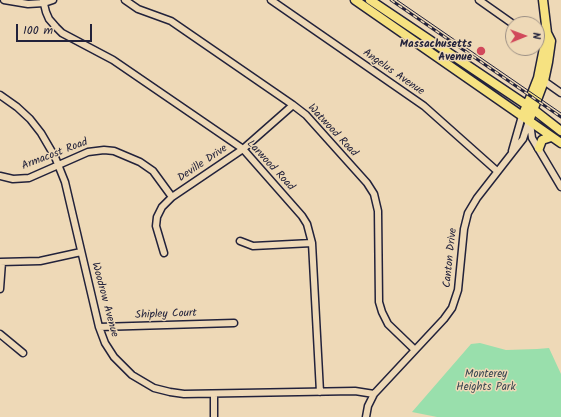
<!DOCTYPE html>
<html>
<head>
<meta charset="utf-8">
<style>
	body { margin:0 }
	#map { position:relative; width:561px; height:417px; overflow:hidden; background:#eed9b7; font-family:Kalam,sans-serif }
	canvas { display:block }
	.north { position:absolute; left:505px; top:16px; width:40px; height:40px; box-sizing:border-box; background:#eed9b7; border:1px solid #9c9085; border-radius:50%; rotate:89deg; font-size:11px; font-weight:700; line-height:16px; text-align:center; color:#22223b }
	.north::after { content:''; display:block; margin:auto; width:14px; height:18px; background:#d1495b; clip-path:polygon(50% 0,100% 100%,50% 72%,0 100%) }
	.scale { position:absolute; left:16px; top:24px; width:76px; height:18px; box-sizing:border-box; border:2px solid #22223b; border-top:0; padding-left:5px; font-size:12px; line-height:14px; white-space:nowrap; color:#22223b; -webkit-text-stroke:3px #eed9b7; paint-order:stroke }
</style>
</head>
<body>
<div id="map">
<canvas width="561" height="417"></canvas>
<div class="north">N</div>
<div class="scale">100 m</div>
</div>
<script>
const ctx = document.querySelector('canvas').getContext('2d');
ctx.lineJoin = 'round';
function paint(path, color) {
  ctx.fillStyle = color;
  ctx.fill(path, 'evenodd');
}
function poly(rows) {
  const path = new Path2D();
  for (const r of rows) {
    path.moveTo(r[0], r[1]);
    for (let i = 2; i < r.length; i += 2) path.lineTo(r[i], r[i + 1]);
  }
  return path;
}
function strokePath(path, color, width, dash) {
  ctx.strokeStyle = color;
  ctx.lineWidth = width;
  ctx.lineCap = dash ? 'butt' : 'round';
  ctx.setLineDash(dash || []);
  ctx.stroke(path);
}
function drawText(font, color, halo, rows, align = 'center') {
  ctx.font = font + ' Kalam,sans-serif';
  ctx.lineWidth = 3;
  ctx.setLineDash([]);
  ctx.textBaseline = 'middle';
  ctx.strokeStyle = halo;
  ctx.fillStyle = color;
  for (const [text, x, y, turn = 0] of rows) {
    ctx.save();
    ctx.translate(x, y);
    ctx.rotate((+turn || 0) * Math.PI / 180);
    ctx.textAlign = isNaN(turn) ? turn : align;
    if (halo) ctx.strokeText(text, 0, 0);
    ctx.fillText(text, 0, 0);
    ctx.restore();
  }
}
const green = poly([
	[480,343,506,350,537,349,549,348,561,374,561,417,437,417,412,412,471,344]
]);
const minor = poly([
	[4,0,28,4,44,3,53,0],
	[43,0,46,12,49,19,56,27,62,33,113,60,243,149,302,216,307,224,312,243,320,392],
	[125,0,138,9,171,21,293,105,306,115,367,183,374,194,378,211,379,302,382,312,388,324,415,350],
	[271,0,424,106,497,171],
	[479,0,513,24],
	[537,33,547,33],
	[544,81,561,93],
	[0,95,17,107,30,119,41,133,55,157,65,182,99,327,105,343,114,357,132,375,154,388,170,392,184,394,355,391,374,394],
	[530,123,532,138,561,187],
	[512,151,522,116],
	[0,176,13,179,29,178,88,152,104,150,114,151,140,162,153,171,172,197],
	[240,241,253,246,312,243],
	[164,253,156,226,157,217,162,207,172,197,243,149,293,105],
	[0,262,40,261,81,252],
	[0,289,2,262],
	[99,327,234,323],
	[0,334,23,353],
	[214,394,214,417],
	[366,417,368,406,374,394,444,319,452,308,458,290,464,229,468,213,477,198,523,139,529,121]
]);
const major = poly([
	[355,0,561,143],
	[370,0,534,110,561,131],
	[522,116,531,96,538,78,547,33,543,0],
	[529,121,544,81,548,62,551,41,547,33],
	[539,148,542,140,551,137]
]);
const tram = poly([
	[397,0,561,113]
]);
const rail = poly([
	[391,0,561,117]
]);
const markers = [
	[481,51,5,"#d1495b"]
];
const poiNames = [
	["Massachusetts",472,45],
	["Avenue",472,58]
];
const streetNames = [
	["Angelus Avenue",393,73,35],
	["Watwood Road",332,131,47],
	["Armacost Road",55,155,-21],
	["Deville Drive",203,164,-34],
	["Larwood Road",270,166,47],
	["Canton Drive",451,258,-84],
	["Woodrow Avenue",104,300,75],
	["Shipley Court",166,315,-2]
];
const parkNames = [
	["Monterey",486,375],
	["Heights Park",486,388]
];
paint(green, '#99dfac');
strokePath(minor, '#22223b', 9);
strokePath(major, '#22223b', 11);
strokePath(minor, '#eed9b7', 6);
strokePath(major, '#f6e281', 8);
strokePath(tram, '#22223b', 1);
strokePath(rail, '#22223b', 3);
strokePath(rail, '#eed9b7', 1.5, [4.5]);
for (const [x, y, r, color] of markers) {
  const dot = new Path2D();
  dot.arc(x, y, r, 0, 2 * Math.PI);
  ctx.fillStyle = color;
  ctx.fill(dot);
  strokePath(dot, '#eed9b7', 1.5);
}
drawText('bold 11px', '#22223b', '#eed9b7', poiNames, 'right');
drawText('11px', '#22223b', '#eed9b7', streetNames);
drawText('11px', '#3a4852', '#eed9b7', parkNames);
</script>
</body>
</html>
